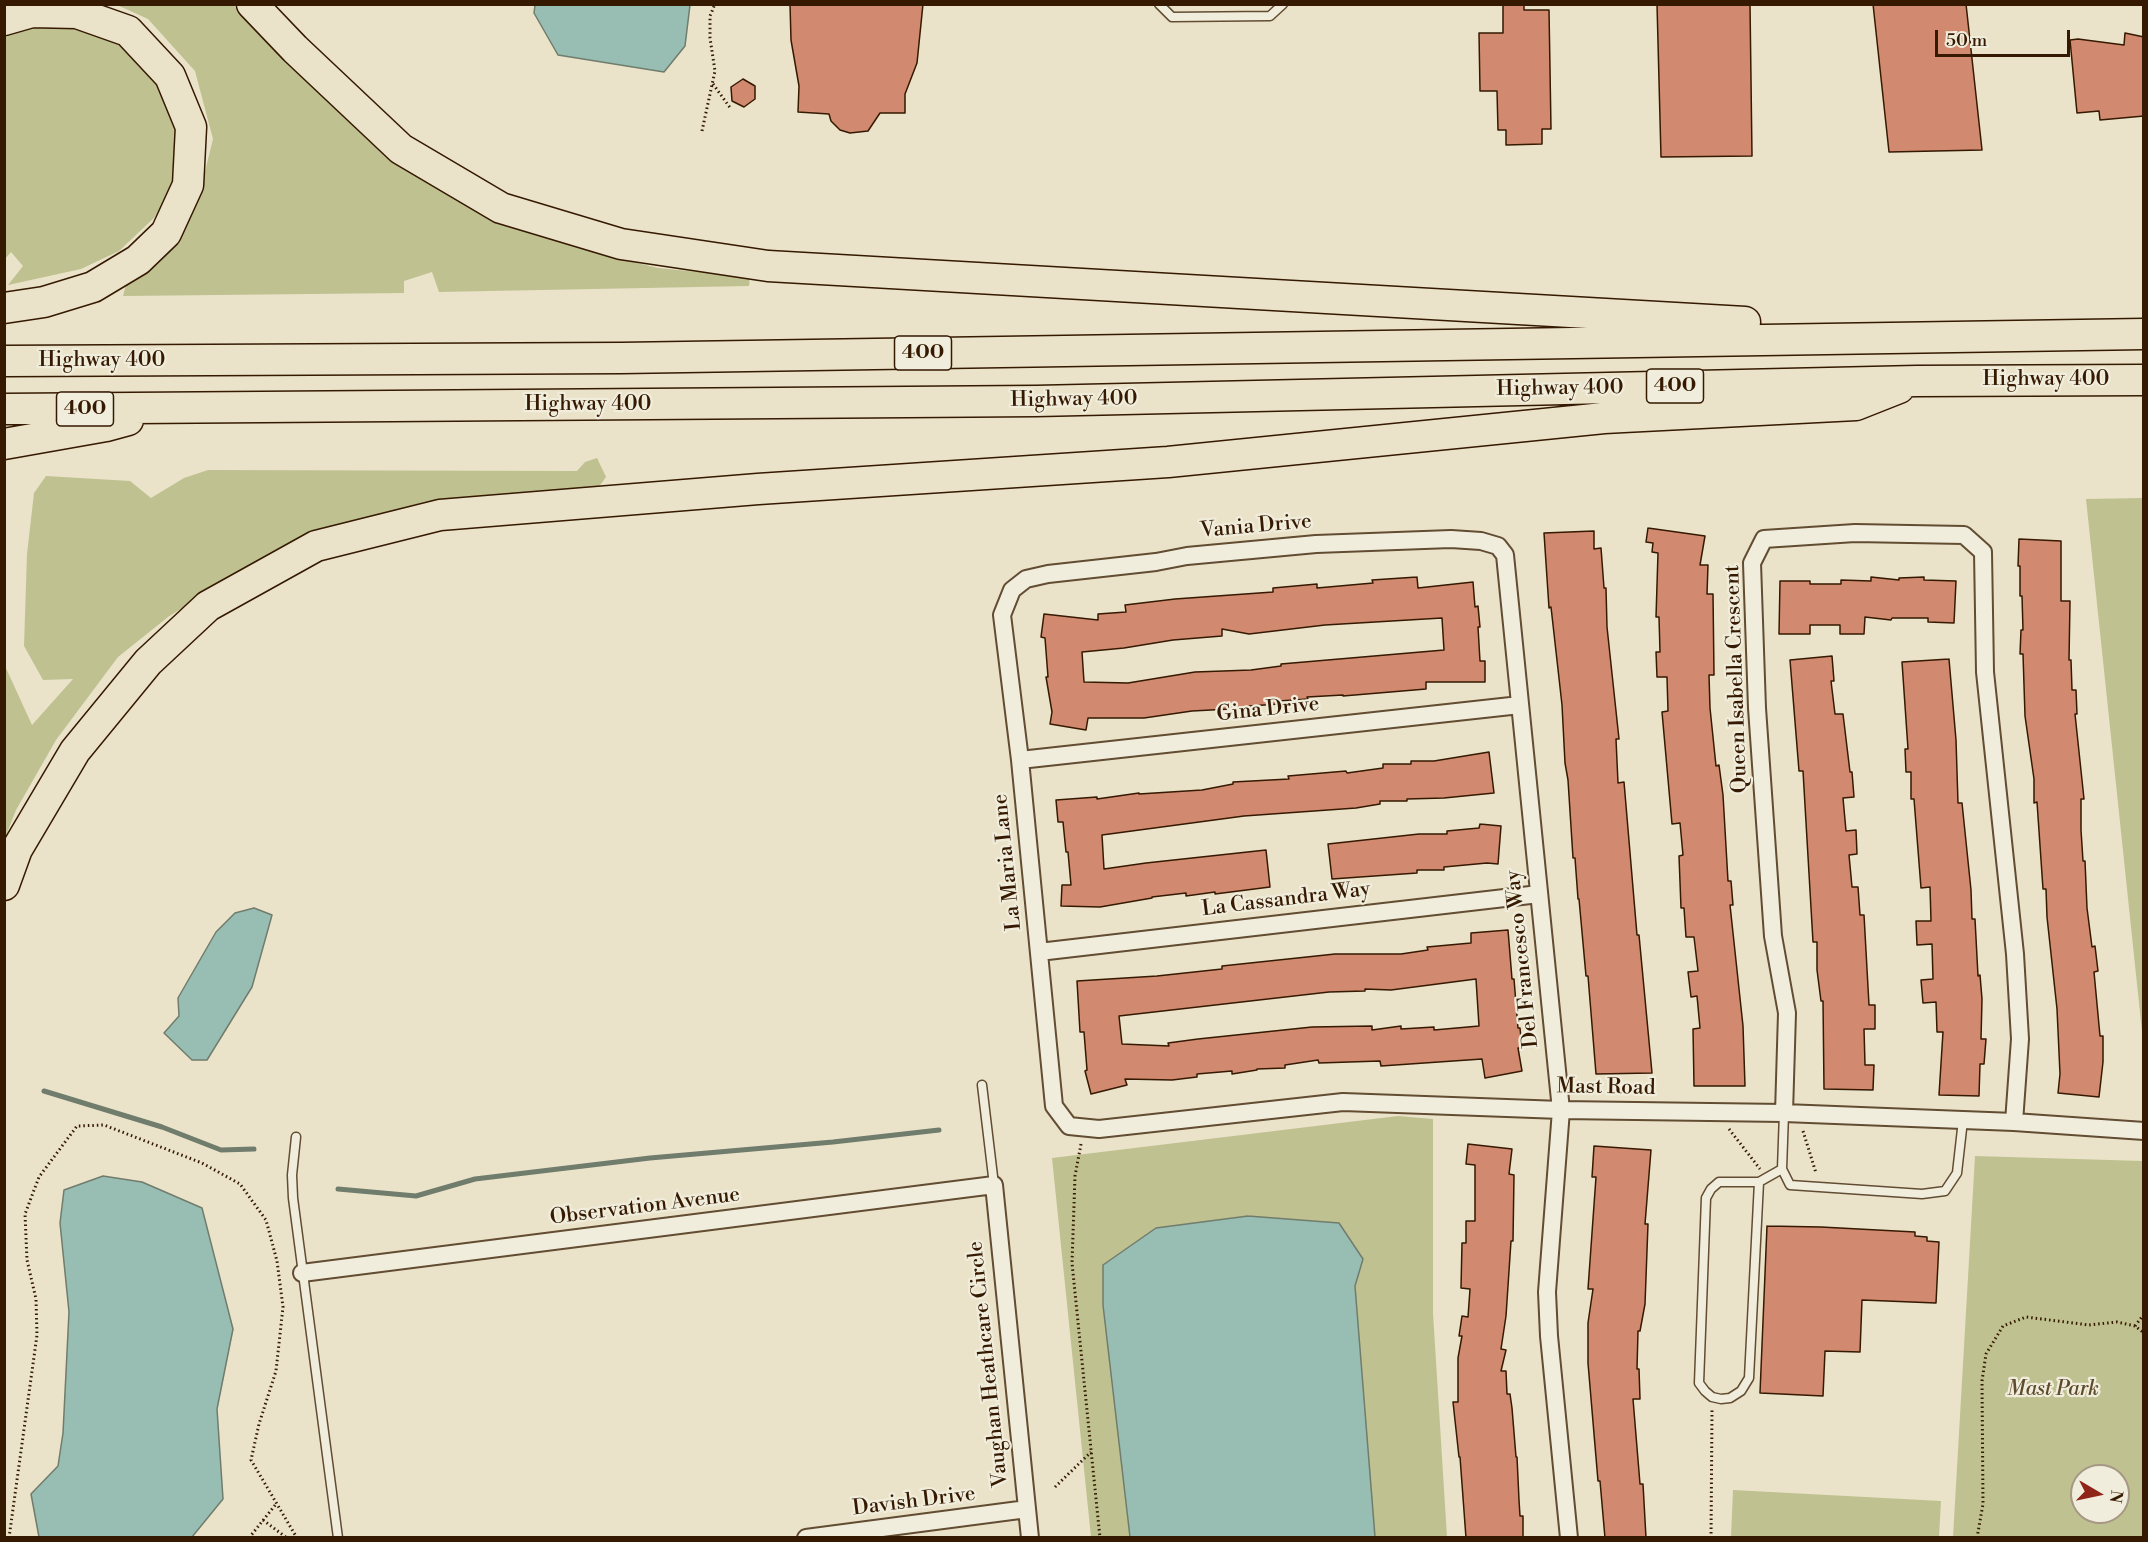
<!DOCTYPE html>
<html>
<head>
<meta charset="utf-8">
<style>
	body { margin:0 }
	#map { position:relative; width:2148px; height:1542px; overflow:hidden; background:#eae3c9; font-family:"Libre Bodoni",serif }
	canvas { display:block }
	.frame { position:absolute; inset:0; border:6px solid #351900; pointer-events:none }
	.north { position:absolute; left:2070px; top:1464px; width:60px; height:60px; box-sizing:border-box; background:#f1eddc; border:2px solid #a69884; border-radius:50%; rotate:99deg; font-size:16px; font-weight:700; line-height:24px; text-align:center; color:#351900 }
	.north::after { content:''; display:block; margin:auto; width:21px; height:27px; background:#8f2418; clip-path:polygon(50% 0,100% 100%,50% 72%,0 100%) }
	.scale { position:absolute; left:1935px; top:30px; width:135px; height:27px; box-sizing:border-box; border:3px solid #351900; border-top:0; padding-left:8px; font-size:18px; line-height:21px; white-space:nowrap; color:#351900; -webkit-text-stroke:4px #f1eddc; paint-order:stroke }
</style>
</head>
<body>
<div id="map">
<canvas width="2148" height="1542"></canvas>
<div class="frame"></div>
<div class="north">N</div>
<div class="scale">50 m</div>
</div>
<script>
const ctx = document.querySelector('canvas').getContext('2d');
ctx.lineJoin = 'round';
function paint(path, color) {
  ctx.fillStyle = color;
  ctx.fill(path, 'evenodd');
}
function poly(rows) {
  const path = new Path2D();
  for (const r of rows) {
    path.moveTo(r[0], r[1]);
    for (let i = 2; i < r.length; i += 2) path.lineTo(r[i], r[i + 1]);
  }
  return path;
}
function strokePath(path, color, width, dash) {
  ctx.strokeStyle = color;
  ctx.lineWidth = width;
  ctx.lineCap = dash ? 'butt' : 'round';
  ctx.setLineDash(dash || []);
  ctx.stroke(path);
}
function drawText(font, color, halo, rows, align = 'center') {
  ctx.font = font + ' "Libre Bodoni",serif';
  ctx.lineWidth = 4.5;
  ctx.setLineDash([]);
  ctx.textBaseline = 'middle';
  ctx.strokeStyle = halo;
  ctx.fillStyle = color;
  for (const [text, x, y, turn = 0] of rows) {
    ctx.save();
    ctx.translate(x, y);
    ctx.rotate((+turn || 0) * Math.PI / 180);
    ctx.textAlign = isNaN(turn) ? turn : align;
    if (halo) ctx.strokeText(text, 0, 0);
    ctx.fillText(text, 0, 0);
    ctx.restore();
  }
}
const green = poly([
	[117,5,233,5,325,95,487,214,600,254,658,268,750,277,749,286,439,292,432,272,404,281,404,293,123,296,126,285,152,264,199,196,213,139,195,71,148,19],
	[18,27,80,27,115,38,160,82,175,127,177,160,173,188,154,218,119,251,81,269,8,285,23,266,11,252,5,259,5,37],
	[597,458,606,477,598,488,424,502,353,523,233,575,168,617,118,657,56,740,16,810,5,838,5,483,5,666,32,725,73,679,43,680,24,646,27,554,34,493,46,476,130,481,151,498,184,478,208,470,577,471,585,462],
	[2143,498,2144,498,2143,1041,2086,499],
	[1398,1116,1433,1119,1433,1313,1447,1537,1091,1537,1052,1158],
	[1975,1156,2143,1161,2143,1537,1953,1537],
	[2082,1476,2118,1476,2118,1512,2082,1512],
	[1733,1490,1941,1501,1939,1537,1731,1537]
]);
const water = poly([
	[535,5,690,5,685,46,664,72,558,55,534,13,535,5],
	[254,908,272,915,252,987,207,1060,192,1060,164,1033,179,1016,178,998,216,932,235,913,254,908],
	[103,1176,142,1182,202,1208,233,1329,217,1409,223,1499,192,1537,39,1537,31,1494,58,1466,63,1433,69,1312,60,1223,64,1190,103,1176],
	[1248,1216,1339,1223,1363,1259,1355,1286,1375,1537,1130,1537,1103,1305,1103,1265,1156,1228,1248,1216]
]);
const stream = poly([
	[44,1091,162,1127,221,1150,254,1149],
	[338,1189,416,1196,475,1179,650,1158,833,1142,939,1130]
]);
const building = poly([
	[790,4,923,4,917,63,905,94,905,113,880,113,868,131,850,133,840,130,831,121,829,114,798,112,799,86,791,40,790,4],
	[1503,4,1524,4,1524,10,1549,10,1551,129,1542,129,1542,144,1506,145,1506,130,1498,130,1497,91,1480,91,1479,33,1503,33,1503,4],
	[1657,4,1750,4,1752,156,1661,157,1657,4],
	[1873,4,1966,4,1982,150,1889,152,1873,4],
	[2125,33,2144,37,2144,116,2100,120,2099,111,2077,113,2070,40,2078,39,2124,45,2125,33],
	[743,79,755,86,755,99,744,107,732,101,731,87,743,79],
	[1648,528,1705,536,1700,565,1708,565,1707,594,1713,594,1714,675,1709,675,1710,708,1716,766,1719,765,1723,795,1728,881,1731,881,1733,905,1730,905,1743,1026,1745,1086,1694,1086,1693,1029,1700,1028,1697,996,1691,997,1688,972,1698,971,1694,937,1686,937,1684,908,1681,908,1679,856,1683,855,1680,823,1672,824,1662,712,1668,711,1667,677,1657,677,1656,652,1660,652,1659,617,1656,617,1658,553,1652,552,1653,543,1646,542,1648,528],
	[1594,531,1594,549,1601,548,1604,588,1606,588,1607,627,1619,739,1616,739,1618,783,1624,782,1637,935,1639,935,1652,1073,1596,1074,1588,976,1586,976,1579,899,1578,899,1575,858,1573,858,1568,780,1565,763,1562,705,1551,607,1549,608,1544,533,1594,531],
	[2019,539,2061,541,2061,601,2070,601,2069,660,2071,660,2072,690,2076,690,2077,714,2075,714,2084,799,2081,799,2081,830,2083,861,2085,861,2087,908,2092,947,2095,946,2098,971,2094,972,2100,1036,2103,1036,2103,1062,2099,1097,2058,1093,2060,1074,2057,1009,2047,917,2046,889,2043,889,2037,802,2034,803,2034,779,2025,716,2023,654,2020,654,2021,630,2023,630,2022,596,2020,596,2020,566,2018,566,2019,539],
	[1417,577,1418,588,1473,582,1475,607,1478,606,1480,627,1478,627,1480,661,1485,661,1485,682,1426,682,1426,689,1343,696,1343,695,1307,697,1308,699,1279,701,1279,704,1249,706,1249,708,1192,711,1144,718,1088,718,1086,730,1050,724,1052,712,1046,677,1048,677,1045,638,1041,637,1044,614,1098,620,1098,614,1126,612,1125,605,1175,599,1273,592,1273,588,1317,584,1317,588,1373,583,1372,580,1417,577],
	[1442,618,1444,650,1281,664,1281,666,1251,670,1195,672,1128,683,1084,682,1082,652,1124,648,1173,640,1222,636,1222,629,1249,634,1325,625,1442,618],
	[1871,577,1899,580,1899,578,1924,577,1924,580,1956,581,1954,623,1928,622,1928,618,1892,618,1891,620,1865,617,1864,634,1840,634,1840,625,1810,625,1810,634,1779,634,1780,581,1810,581,1810,584,1841,584,1841,580,1871,581,1871,577],
	[1832,656,1834,681,1831,681,1835,714,1843,714,1850,772,1852,772,1854,797,1843,798,1846,831,1856,830,1857,854,1849,855,1852,887,1858,887,1860,915,1864,915,1869,1005,1875,1005,1875,1029,1864,1029,1865,1065,1874,1065,1873,1090,1824,1089,1823,1001,1821,1001,1817,970,1817,942,1813,942,1803,771,1799,771,1790,660,1832,656],
	[1949,659,1956,740,1958,803,1962,803,1971,890,1972,919,1975,919,1978,976,1980,975,1982,999,1981,1039,1986,1039,1984,1064,1980,1064,1979,1096,1939,1095,1943,1032,1937,1032,1936,1002,1923,1003,1921,980,1933,979,1932,944,1917,945,1916,921,1931,921,1930,887,1921,888,1914,799,1911,799,1911,772,1906,772,1905,749,1908,749,1902,662,1949,659],
	[1489,752,1494,793,1444,798,1407,799,1407,801,1380,801,1380,804,1356,808,1244,816,1102,835,1104,869,1146,863,1266,850,1270,887,1215,894,1215,892,1186,896,1186,893,1152,897,1152,898,1100,907,1061,906,1062,885,1071,885,1068,852,1066,852,1063,822,1058,822,1056,800,1097,797,1097,799,1139,793,1139,794,1202,790,1233,784,1233,782,1289,779,1288,776,1346,771,1347,773,1383,768,1383,764,1411,764,1411,761,1434,761,1489,752],
	[1480,824,1501,826,1498,864,1487,863,1444,867,1444,870,1417,870,1417,873,1332,879,1328,844,1419,834,1447,834,1447,831,1479,828,1480,824],
	[1508,930,1512,979,1514,979,1518,1028,1520,1028,1522,1048,1518,1048,1522,1071,1485,1078,1482,1059,1381,1066,1380,1061,1319,1063,1318,1060,1285,1065,1285,1068,1257,1069,1257,1070,1232,1074,1232,1071,1197,1074,1197,1077,1172,1080,1125,1079,1127,1085,1091,1094,1085,1071,1087,1070,1084,1032,1080,1032,1077,981,1157,976,1222,969,1222,966,1335,954,1401,954,1428,950,1427,947,1471,943,1471,933,1508,930],
	[1476,979,1479,1026,1434,1030,1434,1027,1401,1029,1401,1026,1372,1030,1372,1026,1312,1027,1198,1039,1168,1043,1169,1046,1122,1044,1119,1016,1329,992,1365,991,1365,989,1391,990,1476,979],
	[1468,1144,1512,1149,1509,1174,1514,1175,1513,1241,1511,1241,1506,1316,1501,1349,1506,1350,1501,1371,1506,1371,1507,1394,1510,1394,1512,1408,1516,1457,1517,1457,1519,1500,1520,1516,1523,1516,1523,1538,1466,1538,1460,1457,1459,1457,1453,1402,1458,1402,1458,1358,1462,1336,1459,1336,1462,1316,1468,1317,1470,1289,1461,1288,1462,1243,1466,1243,1466,1221,1475,1221,1475,1165,1466,1164,1468,1144],
	[1594,1146,1651,1150,1645,1224,1648,1224,1645,1304,1640,1331,1638,1331,1637,1369,1639,1369,1640,1399,1633,1399,1640,1484,1643,1484,1646,1538,1605,1538,1600,1481,1598,1481,1588,1363,1588,1323,1593,1289,1588,1289,1596,1177,1592,1177,1594,1146],
	[1767,1226,1821,1227,1915,1232,1915,1236,1927,1237,1927,1241,1939,1242,1936,1303,1862,1300,1860,1352,1825,1351,1823,1396,1760,1393,1767,1226]
]);
const path = poly([
	[713,84,731,109],
	[702,131,715,71,710,38,710,16,715,4],
	[1729,1129,1760,1169],
	[1803,1131,1816,1173],
	[1081,1144,1075,1176,1072,1263,1100,1538],
	[2135,1326,2144,1314],
	[1055,1487,1091,1452],
	[263,1520,287,1538],
	[9,1538,37,1335,36,1299,27,1260,25,1214,39,1177,77,1126,104,1125,202,1163,240,1184,266,1220,277,1261,283,1307,276,1371,259,1424,251,1460,297,1538],
	[249,1538,276,1504],
	[1711,1538,1712,1410],
	[1977,1538,1983,1504,1982,1381,1986,1354,2003,1326,2026,1317,2089,1325,2117,1322,2135,1326,2144,1333]
]);
const service = poly([
	[1159,4,1172,17,1270,16,1283,4],
	[982,1085,994,1185],
	[1784,1113,1782,1169,1790,1185,1922,1194,1945,1191,1957,1173,1963,1120],
	[296,1137,292,1175,293,1198,338,1538],
	[1759,1182,1749,1378,1741,1391,1730,1398,1721,1399,1712,1397,1705,1391,1699,1383,1706,1198,1711,1189,1719,1182,1759,1182,1782,1169]
]);
const minor = poly([
	[1020,760,1520,705],
	[1039,952,1539,894],
	[1784,1113,1787,1013,1773,936,1757,708,1752,563,1764,539,1855,533,1964,535,1983,552,1985,672,2015,954,2020,1039,2014,1122],
	[302,1273,994,1185,1030,1538],
	[806,1538,1027,1509],
	[1569,1538,1549,1336,1547,1292,1561,1110,1505,555,1498,546,1481,541,1451,539,1316,544,1187,556,1156,562,1048,574,1026,579,1012,590,1002,615,1020,760,1054,1106,1069,1126,1099,1129,1343,1102,1561,1110,1784,1113,2014,1122,2144,1131]
]);
const motorway = poly([
	[252,4,295,49,401,149,501,208,621,244,768,266,1745,322],
	[4,20,32,12,77,13,128,31,170,76,191,127,188,185,166,233,138,260,93,287,44,302,4,308],
	[4,361,621,358,2144,334],
	[4,409,1036,401,1917,381,2144,380],
	[4,444,106,426,128,420],
	[4,885,17,849,75,751,148,662,208,606,316,546,440,515,758,489,1168,462,1604,418,1856,405,1899,388]
]);
const shields = [
	[923,353,57],
	[1675,386,57],
	[85,409,57]
];
const shieldNames = [
	["400",923,353],
	["400",1675,386],
	["400",85,409]
];
const streetNames = [
	["Highway 400",102,361],
	["Highway 400",2046,380],
	["Highway 400",1560,389,-1],
	["Highway 400",1074,400,-1],
	["Highway 400",588,405],
	["Vania Drive",1256,527,-5],
	["Queen Isabella Crescent",1737,679,-92],
	["Gina Drive",1268,710,-6],
	["La Maria Lane",1008,862,-96],
	["La Cassandra Way",1286,900,-7],
	["Del Francesco Way",1523,959,-96],
	["Mast Road",1606,1088,1],
	["Observation Avenue",645,1207,-7],
	["Vaughan Heathcare Circle",989,1364,-96],
	["Davish Drive",914,1502,-7]
];
const parkNames = [
	["Mast Park",2053,1390]
];
paint(green, '#bfc191');
paint(water, '#98beb4');
strokePath(water, '#707c6c', 1.5);
strokePath(stream, '#707c6c', 5);
paint(building, '#d18a70');
strokePath(building, '#351900', 1.5);
strokePath(service, '#624c32', 11);
strokePath(minor, '#624c32', 20);
strokePath(motorway, '#351900', 33);
strokePath(path, '#351900', 3, [1.5, 3]);
strokePath(service, '#f1eddc', 8);
strokePath(minor, '#f1eddc', 16);
strokePath(motorway, '#eae3c9', 30);
for (const [x, y, w] of shields) {
  const box = new Path2D();
  box.roundRect(x - w / 2, y - 17, w, 34, 4.5);
  ctx.fillStyle = '#f1eddc';
  ctx.fill(box);
  strokePath(box, '#351900', 1.5);
}
drawText('bold 20px', '#351900', null, shieldNames);
drawText('21px', '#351900', '#f1eddc', streetNames);
drawText('italic 21px', '#5e4b2c', '#f1eddc', parkNames);
</script>
</body>
</html>
